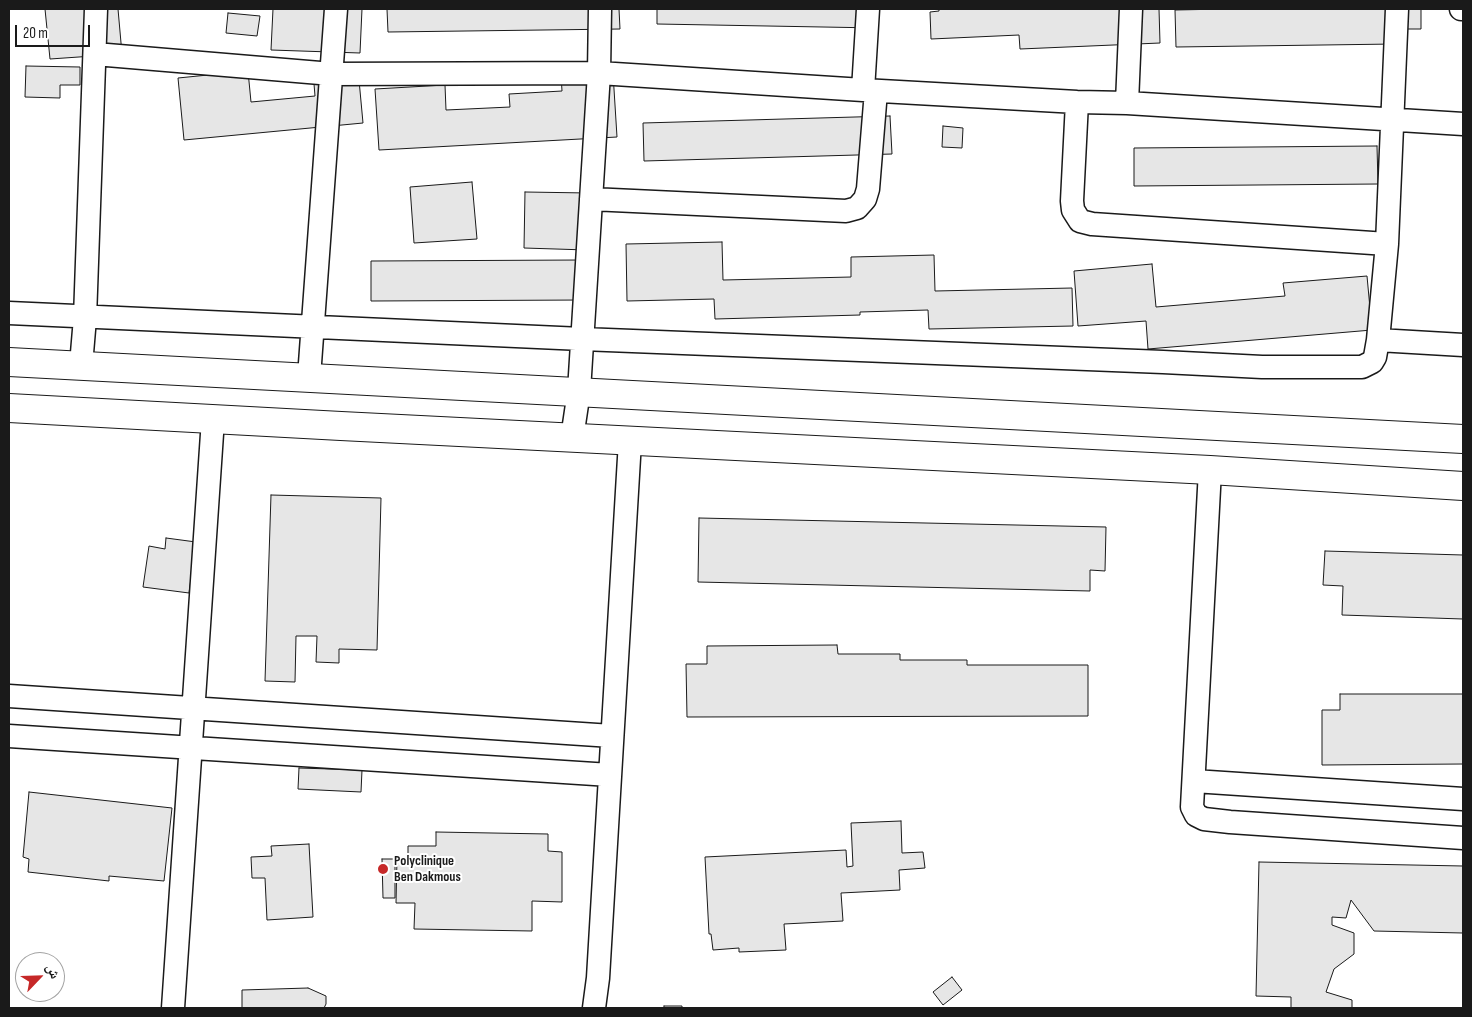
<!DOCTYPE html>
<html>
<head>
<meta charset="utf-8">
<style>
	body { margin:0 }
	#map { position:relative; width:1472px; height:1017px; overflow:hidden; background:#fff; font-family:"Sofia Sans Condensed","Noto Naskh Arabic",sans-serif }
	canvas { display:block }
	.frame { position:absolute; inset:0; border:10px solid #1a1a1a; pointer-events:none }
	.north { position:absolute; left:15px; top:952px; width:50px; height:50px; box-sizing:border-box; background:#fff; border:1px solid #a3a3a3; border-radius:50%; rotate:66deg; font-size:14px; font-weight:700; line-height:20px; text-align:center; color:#1a1a1a }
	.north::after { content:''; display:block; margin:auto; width:18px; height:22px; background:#c62828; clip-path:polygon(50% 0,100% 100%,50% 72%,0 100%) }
	.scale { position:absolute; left:15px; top:25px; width:75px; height:22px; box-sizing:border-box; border:2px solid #1a1a1a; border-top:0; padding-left:6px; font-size:15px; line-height:18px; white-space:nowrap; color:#1a1a1a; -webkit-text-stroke:4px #fff; paint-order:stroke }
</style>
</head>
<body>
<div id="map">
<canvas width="1472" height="1017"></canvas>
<div class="frame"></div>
<div class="north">ش</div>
<div class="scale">20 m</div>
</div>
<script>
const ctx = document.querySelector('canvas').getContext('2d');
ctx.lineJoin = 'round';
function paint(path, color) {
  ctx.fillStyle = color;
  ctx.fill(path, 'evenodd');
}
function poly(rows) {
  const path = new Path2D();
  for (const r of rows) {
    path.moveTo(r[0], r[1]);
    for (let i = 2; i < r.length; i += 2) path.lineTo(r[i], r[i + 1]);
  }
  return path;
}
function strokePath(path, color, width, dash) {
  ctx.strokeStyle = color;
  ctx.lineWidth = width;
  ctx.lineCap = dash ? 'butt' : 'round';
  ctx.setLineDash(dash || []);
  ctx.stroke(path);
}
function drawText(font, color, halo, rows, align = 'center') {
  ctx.font = font + ' "Sofia Sans Condensed",sans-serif';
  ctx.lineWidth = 4;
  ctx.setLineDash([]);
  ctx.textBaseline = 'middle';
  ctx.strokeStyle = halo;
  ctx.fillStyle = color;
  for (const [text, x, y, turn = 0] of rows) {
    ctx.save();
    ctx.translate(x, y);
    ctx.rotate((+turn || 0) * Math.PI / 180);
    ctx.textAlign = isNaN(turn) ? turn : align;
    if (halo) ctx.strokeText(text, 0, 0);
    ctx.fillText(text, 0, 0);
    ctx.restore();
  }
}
const building = poly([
	[45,9,118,9,122,54,50,59,45,9],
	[273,9,362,9,360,53,271,50,273,9],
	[387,9,619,9,620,29,388,32,387,9],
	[657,9,878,9,878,28,657,24,657,9],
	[939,9,1159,9,1160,43,1020,49,1019,35,931,39,930,12,939,11,939,9],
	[1225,9,1421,9,1421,29,1395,29,1395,44,1176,47,1175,10,1225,9],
	[228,13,260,16,257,36,226,33,228,13],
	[26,66,80,67,80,85,60,85,60,98,25,97,26,66],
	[248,71,251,102,315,96,314,84,359,80,363,123,184,140,178,78,248,71],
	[613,73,617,137,379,150,375,89,445,85,446,110,510,107,509,94,562,91,561,75,613,73],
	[890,116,892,154,644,161,643,123,890,116],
	[943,126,963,128,962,148,942,147,943,126],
	[1377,146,1378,184,1134,186,1134,148,1377,146],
	[472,182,477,239,414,243,410,187,472,182],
	[525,192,588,193,587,250,524,248,525,192],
	[722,242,723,280,851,277,851,257,934,255,935,291,1072,288,1073,326,929,329,928,310,860,312,860,315,715,319,714,299,627,301,626,244,722,242],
	[583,260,583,300,371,301,371,261,583,260],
	[1152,264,1156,307,1285,296,1283,283,1367,276,1372,330,1148,349,1146,321,1078,326,1074,271,1152,264],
	[271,495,381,498,377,650,339,649,339,663,316,662,317,636,296,636,295,682,265,681,271,495],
	[699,518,1106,527,1105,571,1090,570,1090,591,698,582,699,518],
	[166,538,196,542,189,593,143,587,149,546,165,549,166,538],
	[1325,551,1463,555,1463,619,1342,615,1343,586,1323,585,1325,551],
	[837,645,838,654,900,654,900,660,967,660,967,665,1088,665,1088,716,687,717,686,664,707,664,707,646,837,645],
	[1340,694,1463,694,1463,764,1322,765,1322,710,1340,710,1340,694],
	[299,768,362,770,361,792,298,789,299,768],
	[29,792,172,808,164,881,109,876,109,881,28,872,29,859,23,857,29,792],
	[901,821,902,853,923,852,925,868,899,870,900,890,841,893,843,921,784,924,786,950,739,952,739,948,713,950,711,934,709,934,705,857,846,850,847,867,853,866,851,823,901,821],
	[436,832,548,834,548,851,562,852,562,902,532,901,532,931,414,929,415,903,396,903,397,858,408,859,408,846,436,846,436,832],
	[309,844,313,917,267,920,265,878,252,878,251,857,272,856,271,846,309,844],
	[382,859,395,859,395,898,383,898,382,859],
	[1259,862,1463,866,1463,933,1374,931,1351,900,1346,918,1332,917,1332,925,1354,933,1354,954,1334,969,1326,992,1352,1000,1352,1008,1291,1008,1291,997,1256,996,1259,862],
	[952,977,962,990,943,1005,933,992,952,977],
	[308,988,326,996,326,1004,324,1008,242,1008,242,990,308,988],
	[664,1006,682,1006,682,1008,664,1008,664,1006]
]);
const minor = poly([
	[1397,9,1387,244,1378,340,1463,345],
	[1461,9,1463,9],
	[95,54,332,74,599,73,863,90,1077,102,1127,103,1463,124],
	[863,90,868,9],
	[1077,102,1072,201,1073,210,1080,221,1092,224,1387,244],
	[1127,103,1131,9],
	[591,199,846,211,857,208,865,199,868,189,876,91],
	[9,313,582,339,1163,362,1262,367,1362,367,1372,362,1375,357,1378,340],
	[81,365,85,318,96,9],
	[309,377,336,9],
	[572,438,579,391,599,73,600,9],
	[1210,470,1192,807,1196,815,1204,819,1230,822,1463,838],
	[9,696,612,736],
	[9,736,610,775],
	[1194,781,1463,799],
	[173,1008,213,419],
	[594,1008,598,978,630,441]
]);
const trunk = poly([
	[9,362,1463,439],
	[9,408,341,426,1210,470,1463,486]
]);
const markers = [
	[383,869,6,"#c62828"]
];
const poiNames = [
	["Polyclinique",394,861],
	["Ben Dakmous",394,877]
];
paint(building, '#e6e6e6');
strokePath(building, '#1a1a1a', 1);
strokePath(minor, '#1a1a1a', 25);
strokePath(trunk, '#1a1a1a', 30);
strokePath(minor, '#fff', 22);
strokePath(trunk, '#fff', 28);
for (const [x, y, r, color] of markers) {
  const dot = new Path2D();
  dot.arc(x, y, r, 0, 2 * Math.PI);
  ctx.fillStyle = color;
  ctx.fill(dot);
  strokePath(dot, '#fff', 2);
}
drawText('bold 14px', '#1a1a1a', '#fff', poiNames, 'left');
</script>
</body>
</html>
